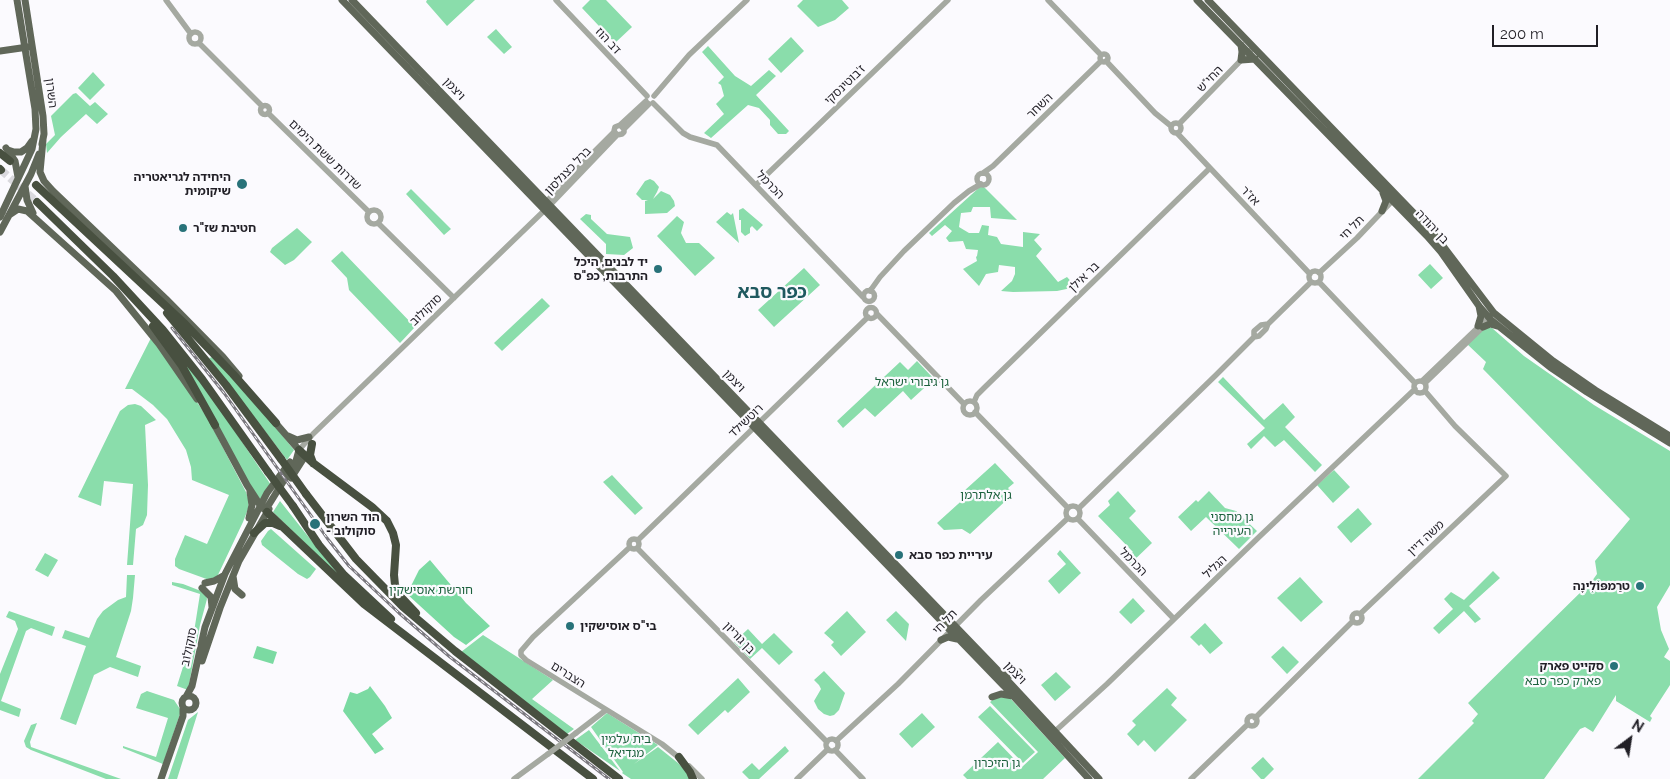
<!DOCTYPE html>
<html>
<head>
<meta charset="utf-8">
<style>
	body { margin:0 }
	#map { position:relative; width:1670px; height:779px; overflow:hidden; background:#fbfafe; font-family:Raleway,sans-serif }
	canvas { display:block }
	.north { position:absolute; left:1605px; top:714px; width:50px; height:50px; -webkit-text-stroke:4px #fbfafe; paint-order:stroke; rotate:31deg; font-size:14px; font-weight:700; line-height:20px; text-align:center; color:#211f26 }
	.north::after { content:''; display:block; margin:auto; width:18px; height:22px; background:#211f26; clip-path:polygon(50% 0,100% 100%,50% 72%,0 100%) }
	.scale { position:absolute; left:1492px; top:25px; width:106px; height:22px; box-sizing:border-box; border:2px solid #211f26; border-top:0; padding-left:6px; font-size:15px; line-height:18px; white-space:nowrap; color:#211f26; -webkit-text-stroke:4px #fbfafe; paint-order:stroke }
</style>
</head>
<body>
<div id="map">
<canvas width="1670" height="779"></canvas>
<div class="north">N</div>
<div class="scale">200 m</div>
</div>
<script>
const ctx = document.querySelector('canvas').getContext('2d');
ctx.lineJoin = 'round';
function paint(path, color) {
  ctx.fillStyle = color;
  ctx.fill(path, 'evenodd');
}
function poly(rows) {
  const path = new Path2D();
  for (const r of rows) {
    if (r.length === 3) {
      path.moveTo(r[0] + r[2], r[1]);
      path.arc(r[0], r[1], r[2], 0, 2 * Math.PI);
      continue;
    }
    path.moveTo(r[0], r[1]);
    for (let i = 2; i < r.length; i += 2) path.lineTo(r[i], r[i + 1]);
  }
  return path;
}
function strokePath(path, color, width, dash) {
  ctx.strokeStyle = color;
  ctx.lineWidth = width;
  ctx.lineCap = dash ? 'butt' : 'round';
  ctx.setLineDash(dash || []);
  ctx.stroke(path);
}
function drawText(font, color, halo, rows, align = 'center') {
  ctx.font = font + ' Raleway,"Noto Sans Hebrew",sans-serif';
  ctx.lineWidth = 4.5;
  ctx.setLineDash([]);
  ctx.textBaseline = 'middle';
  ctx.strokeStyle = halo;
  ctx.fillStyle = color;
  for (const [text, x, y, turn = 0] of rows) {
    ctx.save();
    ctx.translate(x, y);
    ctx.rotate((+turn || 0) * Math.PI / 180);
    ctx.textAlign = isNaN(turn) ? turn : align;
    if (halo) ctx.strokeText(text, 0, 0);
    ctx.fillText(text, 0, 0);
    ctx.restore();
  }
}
const green = poly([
	[427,0,475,0,447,26,426,2],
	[590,0,606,0,632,27,615,43,582,8],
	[803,0,842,0,849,8,835,20,818,27,797,6],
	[496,29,512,47,504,54,487,37],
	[791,37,804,51,781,73,768,59],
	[708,46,735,76,751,86,769,70,776,76,756,95,789,131,786,134,778,134,770,125,770,120,759,108,748,105,711,138,704,133,724,114,716,104,724,96,721,85,718,83,724,77,702,52],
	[93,72,105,85,90,100,78,88],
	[76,93,90,106,95,102,108,114,97,124,86,114,61,137,47,153,46,144,55,135,51,116,73,94],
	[650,179,654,181,659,187,657,192,653,199,661,191,670,195,674,201,675,206,667,213,645,214,645,201,648,200,642,200,636,194,645,181],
	[982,185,1017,220,991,218,990,207,973,207,971,212,961,213,959,227,969,233,979,233,982,225,989,226,988,235,997,237,1001,244,1023,247,1023,232,1040,234,1034,240,1042,249,1036,256,1058,282,1067,277,1076,287,1057,291,1013,292,1001,291,1012,281,1015,274,1015,267,999,265,998,272,986,274,979,286,963,269,977,261,976,257,977,256,978,250,966,249,963,241,949,242,946,238,952,231,945,225,932,236,929,233],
	[411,189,451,229,444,235,406,194],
	[743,208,763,225,757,231,752,226,750,228,750,233,745,236,741,232,741,220,739,220,739,210],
	[727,212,731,215,733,213,739,243,716,222],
	[586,214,591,215,591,219,607,234,630,237,633,248,624,255,606,254,606,244,580,219],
	[677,216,684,222,681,233,686,243,699,243,715,258,695,276,657,236],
	[297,228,312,242,294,260,285,265,270,252,272,248],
	[342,251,415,327,400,343,349,290,347,278,331,261],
	[1430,264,1443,278,1431,289,1418,275],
	[804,268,820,285,774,327,758,310],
	[542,298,550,306,502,351,494,343],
	[1484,328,1492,328,1524,356,1594,405,1670,451,1670,585,1657,607,1661,630,1669,649,1664,657,1670,661,1670,685,1650,716,1652,718,1650,722,1616,701,1616,695,1593,732,1585,727,1580,729,1544,779,1418,779,1474,723,1472,721,1478,714,1468,703,1592,581,1597,574,1595,561,1630,519,1483,369,1486,362,1467,344],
	[152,336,173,365,208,419,246,492,249,501,248,509,243,522,217,577,212,581,179,569,175,566,175,559,185,535,207,544,229,495,192,480,191,467,186,450,167,419,153,405,132,389,125,389],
	[213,357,248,393,294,450,287,460,209,358],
	[184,358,224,415,271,485,261,500,249,485,181,359],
	[917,361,934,379,911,400,903,391,875,417,865,408,843,428,837,421,900,362,908,370],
	[1223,377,1264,420,1283,403,1295,417,1285,427,1322,465,1315,472,1284,440,1275,447,1264,436,1251,449,1247,444,1265,428,1218,382],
	[135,404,141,406,156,420,145,425,148,485,147,515,143,525,136,529,133,565,127,565,133,484,104,481,101,506,78,497,120,411,128,405],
	[995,463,1014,483,1008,488,1013,494,970,534,962,529,944,530,937,523,968,495,964,491],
	[1334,470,1350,487,1333,503,1317,485],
	[612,475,643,508,635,515,603,482],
	[1118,491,1136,511,1129,518,1152,543,1130,564,1125,559,1133,552,1098,516,1110,505,1108,501],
	[1209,491,1225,508,1236,511,1257,531,1239,549,1206,517,1191,531,1178,517,1196,500,1198,502],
	[280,501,342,579,273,512],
	[1358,508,1372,524,1351,543,1337,527],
	[271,529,316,569,310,577,307,579,298,574,262,545,261,541,268,531],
	[1060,550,1081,573,1059,594,1048,581,1066,564,1057,554],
	[45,553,58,560,48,577,35,570],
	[1493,571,1500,578,1469,606,1481,619,1475,623,1464,611,1439,634,1433,628,1453,609,1444,599,1451,592,1464,600],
	[127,575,135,575,133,598,131,611,116,657,141,666,138,677,110,667,94,675,76,725,60,719,86,646,62,638,65,630,89,638,97,619,103,611,118,600,126,597],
	[1300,577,1323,602,1301,622,1277,598],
	[172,582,183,584,201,591,206,595,207,599,200,625,188,690,177,686,194,632,200,594,172,585],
	[1133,598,1145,611,1131,624,1119,612],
	[9,611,55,627,52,636,31,628,26,631,1,701,21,709,19,717,0,710,0,674,18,629,15,621,6,617],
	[847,611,866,632,841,656,831,645,834,642,824,633],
	[896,611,909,624,906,641,886,620],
	[1205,623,1223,643,1210,654,1201,644,1199,646,1190,637],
	[748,629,762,644,774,633,793,652,779,665,762,648,750,659,734,642],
	[483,635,553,680,532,699,574,729,567,734,461,652],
	[1283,646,1299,662,1287,674,1271,657],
	[824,671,845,693,839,710,834,715,830,716,824,714,818,709,814,701,821,689,819,685,814,680],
	[1056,672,1071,687,1055,701,1041,685],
	[738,678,750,692,728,713,725,710,698,735,688,725],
	[1167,688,1177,698,1171,705,1187,720,1155,752,1144,740,1138,746,1127,734,1136,725,1132,721],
	[147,691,174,700,180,709,180,714,163,764,123,748,123,746,156,757,168,718,136,708,141,694],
	[997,697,1010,698,1065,758,1043,779,967,779,963,775,998,742,1022,767,1038,752,990,702],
	[990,706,1035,752,1023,763,978,717],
	[198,712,177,779,168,779,188,720],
	[607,713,658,745,634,764,658,747,678,763,691,776,691,779,631,779,622,773,623,772,591,727],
	[922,713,935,727,912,748,899,734],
	[37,723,30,742,31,747,121,779,106,779,31,750,26,747,24,741,31,725],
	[589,730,620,771,575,740],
	[785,746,789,751,759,779,749,779,742,772,752,763,759,770],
	[1263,757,1274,769,1264,779,1261,779,1251,768]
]);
const forest = poly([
	[430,560,466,603,490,626,466,645,454,637,407,594,419,570],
	[257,646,277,652,273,664,253,658],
	[370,686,385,706,392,718,372,734,384,749,375,754,343,711,350,692,357,694,368,689]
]);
const highwayTunnel = poly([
	[1,170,37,202]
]);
const minor = poly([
	[166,0,191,34],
	[556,0,647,96],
	[1048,0,1101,55],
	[195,38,6],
	[199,43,262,106],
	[1104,58,4],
	[1106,61,1155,113,1171,126],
	[654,96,689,55,747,0],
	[653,103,683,133,690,137,717,145,863,297],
	[265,110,4.5],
	[268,113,369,212],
	[1176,128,5],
	[1179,124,1251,50],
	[620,125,624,129,624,132,622,134,617,135,614,131,615,127,620,125,646,101],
	[624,129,649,104],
	[1177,133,1310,274],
	[983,179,6],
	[983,173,993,166,1101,61],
	[756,185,948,0],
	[546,205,549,199,588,158,614,132],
	[374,217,7],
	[378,223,454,298],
	[1315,277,6],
	[1319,273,1357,238,1394,199],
	[1319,282,1415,383],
	[869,296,5.5],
	[870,291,880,277,904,251,954,203,969,191,981,184],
	[871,313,5.5],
	[877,314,964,404],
	[1254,337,1254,331,1261,325,1268,324],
	[1420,387,6],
	[1422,381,1490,316],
	[1425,383,1485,325],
	[970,408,7],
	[974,402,977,395,984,388,1210,168],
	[975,412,1068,508],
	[299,450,313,434,550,205,617,135],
	[1073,513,7],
	[1079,508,1216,375,1254,337,1259,336,1266,329,1268,324,1311,282],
	[1078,519,1174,619],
	[634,544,5],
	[638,540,868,317],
	[630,547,533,637,521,651,521,655,526,660,662,744,682,760],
	[637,548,827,742],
	[1357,618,5],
	[1360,614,1506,476,1455,426,1425,391],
	[1252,721,5],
	[1255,718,1353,621],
	[576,733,606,710],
	[1052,734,1107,684,1259,537,1415,389],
	[832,745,6],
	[836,741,898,684,981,600,1068,518],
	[835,750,863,779],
	[689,766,702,779],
	[514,779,548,754],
	[797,779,828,749],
	[1191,779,1248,724]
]);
const major = poly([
	[25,0,43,116,44,134,42,144],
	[342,0,1004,686,1089,779],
	[352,0,1008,681,1099,779],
	[1197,0,1427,236,1441,252,1479,306,1491,320,1550,367,1587,392,1670,443],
	[1208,0,1434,234,1494,313,1553,361,1595,390,1670,436],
	[1241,45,1242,52,1241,60,1255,59],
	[0,51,28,47],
	[43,140,40,172,44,181,53,191,166,299,223,357,239,376],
	[6,148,15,161,18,177],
	[8,150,14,152,21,152,27,148,32,141],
	[25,186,27,200,33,213],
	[1382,211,1386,201,1383,193],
	[9,215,18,209,27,211,116,291,159,344,197,399],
	[0,217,32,149,36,129,35,109,17,0],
	[0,232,31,174,39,154],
	[1478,326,1481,316,1479,306],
	[1483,327,1490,324,1497,326],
	[273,420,299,450],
	[213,422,247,485,260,505,267,512,268,506,296,461,299,450],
	[288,436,297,440,309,437],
	[291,478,305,456],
	[249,518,252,505,250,492],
	[233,576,235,589,242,595],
	[205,583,214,581,223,576],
	[202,588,211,597,212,607],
	[941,640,948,637,957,639],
	[202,661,220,608,239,561,269,509],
	[1000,673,1011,675,1019,672],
	[187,695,192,686,205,627,225,574,267,493,290,462],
	[189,703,7],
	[992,697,1001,694,1013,696],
	[161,779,183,716,183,707]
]);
const highway = poly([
	[0,153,10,161],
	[0,169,1,170],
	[36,185,185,324,233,374,276,423],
	[37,202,113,276,163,330,202,379,268,472],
	[167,313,226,385,281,459],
	[153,326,182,366,215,425],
	[312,444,310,455,313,463],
	[299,450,313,463,372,507,387,521,393,533,396,545,394,575,395,585,400,596,416,613],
	[306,494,356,559,403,607,455,651,619,779],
	[293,506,319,545,344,575,391,619],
	[267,512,364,604,593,779],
	[254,533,265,523,273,523,280,526],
	[679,757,690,772,693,779]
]);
const rail = poly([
	[172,328,224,393,327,538,349,566,399,613,450,657,609,779]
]);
const minorBridge = poly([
	[548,754,576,733]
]);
const highwayBridge = poly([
	[281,459,306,494],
	[268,472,293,506]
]);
const markers = [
	[242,184,6,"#287279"],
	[183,228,5,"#287279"],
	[658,269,5,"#287279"],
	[315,524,6,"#287279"],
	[899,555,5,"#287279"],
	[1640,586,5,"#287279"],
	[570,626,5,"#287279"],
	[1614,666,5,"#287279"]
];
const streetNames = [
	["דב הוז",608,41,47],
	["החי\"ש",1210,79,-46],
	["ז'בוטינסקי",845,85,-44],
	["ויצמן",454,89,46],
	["השרון",51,93,83],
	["השחר",1040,106,-44],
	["שדרות ששת הימים",325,155,44],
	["ברל כצנלסון",568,171,-46],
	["הכרמל",770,185,46],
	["אז\"ר",1250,196,46],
	["בן יהודה",1432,227,47],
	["תל חי",1352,228,-45],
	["בר אילן",1084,277,-44],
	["סוקולוב",426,310,-44],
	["ויצמן",734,381,46],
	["רוטשילד",746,421,-44],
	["משה דיין",1426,538,-43],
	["הכרמל",1133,562,46],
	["הגליל",1215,567,-44],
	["תל חי",945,622,-46],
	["בן גוריון",739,638,46],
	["סוקולוב",189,647,-78],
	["ויצמן",1015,673,47],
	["הצברים",568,675,32]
];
const poiNames = [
	["היחידה לגריאטריה",231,177],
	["שיקומית",231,191],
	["חטיבת שז\"ר",193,228,"left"],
	["יד לבנים, היכל",648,262],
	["התרבות, כפ\"ס",648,276],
	["הוד השרון",326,517,"left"],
	["- סוקולוב",326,531,"left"],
	["עיריית כפר סבא",909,555,"left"],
	["טרַמפּוֹלִינָה",1630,586],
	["בי\"ס אוסישקין",580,626,"left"],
	["סקייט פארק",1604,666]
];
const parkNames = [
	["גן גיבורי ישראל",912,382],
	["גן אלתרמן",986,495],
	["גן מחסני",1232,517],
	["העירייה",1232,531],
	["חורשת אוסישקין",431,590],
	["פארק כפר סבא",1563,681],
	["בית עלמין",626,739],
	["מגדיאל",626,753],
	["גן הזיכרון",997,763]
];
const districtNames = [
	["כפר סבא",772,293]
];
paint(green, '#8addab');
paint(forest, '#7bdaa2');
strokePath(highwayTunnel, '#dad9de', 8, [8, 4]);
strokePath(minor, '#a5a9a1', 5.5);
strokePath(major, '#606759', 7);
strokePath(highway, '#485040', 8);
strokePath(rail, '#7a787e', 3);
strokePath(rail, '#fbfafe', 1, [4]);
strokePath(minorBridge, '#a5a9a1', 5.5);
strokePath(highwayBridge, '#485040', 8);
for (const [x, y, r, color] of markers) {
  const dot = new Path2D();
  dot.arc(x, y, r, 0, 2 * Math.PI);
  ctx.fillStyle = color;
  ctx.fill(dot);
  strokePath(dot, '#fbfafe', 2);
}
drawText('12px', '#211f26', '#fbfafe', streetNames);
drawText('bold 12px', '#211f26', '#fbfafe', poiNames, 'right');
drawText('12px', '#1c613d', '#fbfafe', parkNames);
drawText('bold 18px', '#1f595f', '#fbfafe', districtNames);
</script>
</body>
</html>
